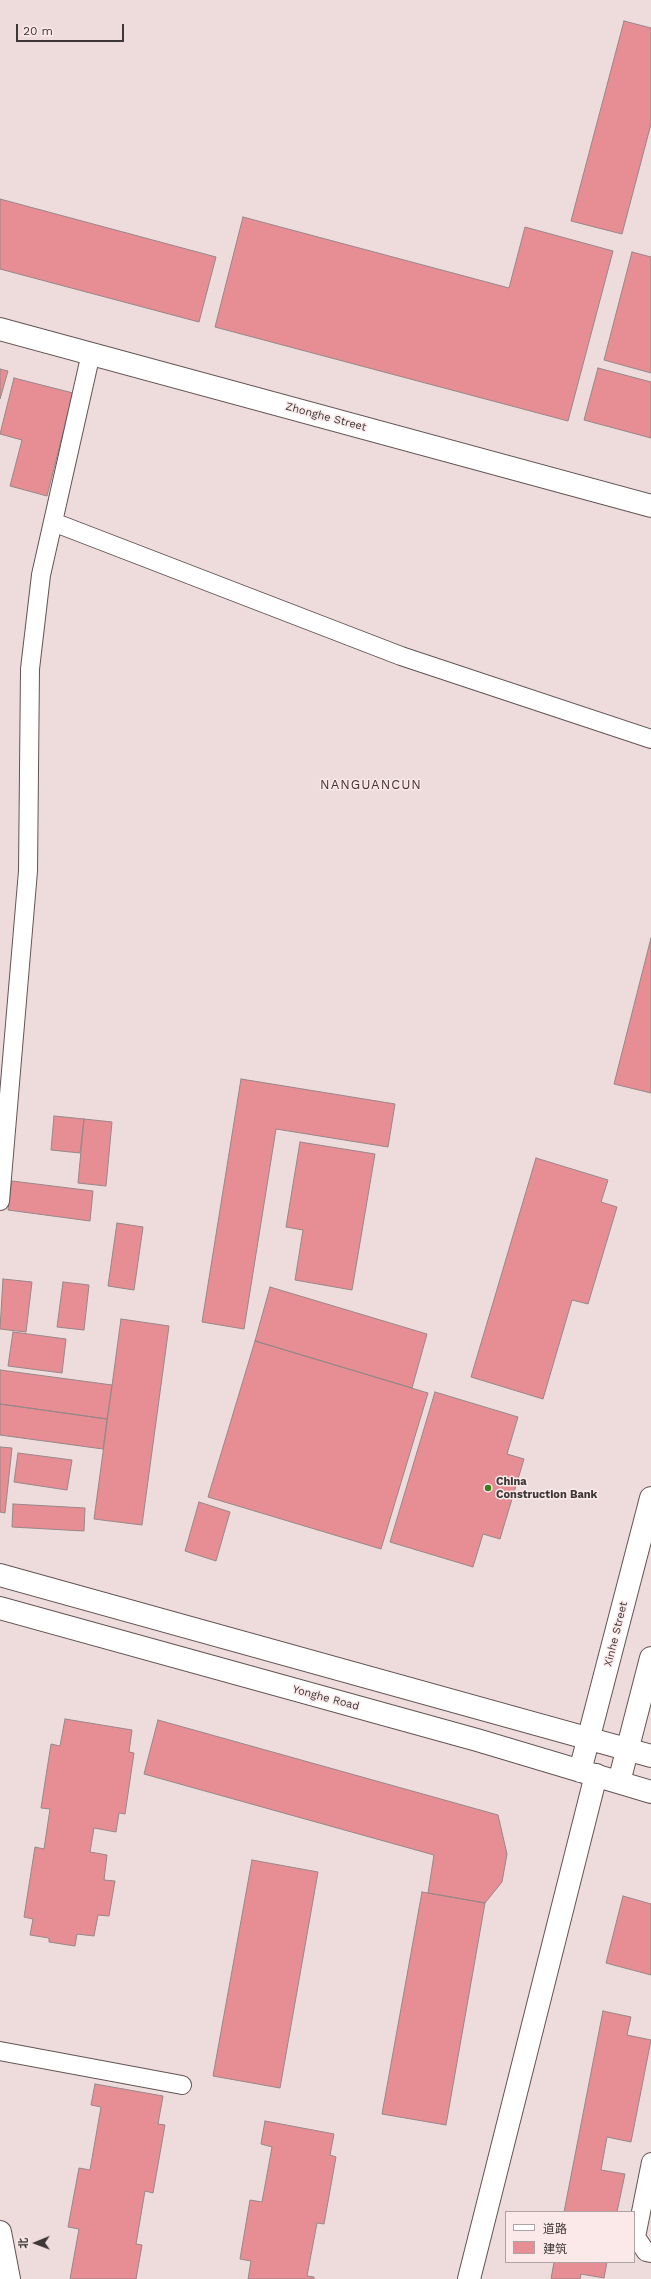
<!DOCTYPE html>
<html>
<head>
<meta charset="utf-8">
<style>
	body { margin:0 }
	#map { position:relative; width:651px; height:2279px; overflow:hidden; background:#eedcdc; font-family:"Work Sans","Noto Sans SC",sans-serif }
	canvas { display:block }
	.legend { position:absolute; left:505px; top:2211px; width:130px; height:52px; box-sizing:border-box; background:#fbe9ea; border:1px solid #afa2a2; margin:0; padding:5px 7px; list-style:none; font-size:12px; color:#3e3737 }
	.legend li { display:flex; align-items:center; gap:8px; height:20px }
	.legend b { width:20px; border:1px solid #afa2a2 }
	.north { position:absolute; left:16px; top:2223px; width:40px; height:40px; -webkit-text-stroke:3px #fbe9ea; paint-order:stroke; rotate:269deg; font-size:11px; font-weight:700; line-height:16px; text-align:center; color:#3e3737 }
	.north::after { content:''; display:block; margin:auto; width:14px; height:18px; background:#3e3737; clip-path:polygon(50% 0,100% 100%,50% 72%,0 100%) }
	.scale { position:absolute; left:16px; top:24px; width:108px; height:18px; box-sizing:border-box; border:2px solid #3e3737; border-top:0; padding-left:5px; font-size:12px; line-height:14px; white-space:nowrap; color:#3e3737; -webkit-text-stroke:3px #fbe9ea; paint-order:stroke }
</style>
</head>
<body>
<div id="map">
<canvas width="651" height="2279"></canvas>
<ul class="legend">
<li><b style="height:5px;background:#fff"></b>道路</li>
<li><b style="height:11px;background:#e78d94"></b>建筑</li>
</ul>
<div class="north">北</div>
<div class="scale">20 m</div>
</div>
<script>
const ctx = document.querySelector('canvas').getContext('2d');
ctx.lineJoin = 'round';
function paint(path, color) {
  ctx.fillStyle = color;
  ctx.fill(path, 'evenodd');
}
function poly(rows) {
  const path = new Path2D();
  for (const r of rows) {
    path.moveTo(r[0], r[1]);
    for (let i = 2; i < r.length; i += 2) path.lineTo(r[i], r[i + 1]);
  }
  return path;
}
function strokePath(path, color, width, dash) {
  ctx.strokeStyle = color;
  ctx.lineWidth = width;
  ctx.lineCap = dash ? 'butt' : 'round';
  ctx.setLineDash(dash || []);
  ctx.stroke(path);
}
function drawText(font, color, halo, rows, align = 'center') {
  ctx.font = font + ' "Work Sans",sans-serif';
  ctx.lineWidth = 3;
  ctx.setLineDash([]);
  ctx.textBaseline = 'middle';
  ctx.strokeStyle = halo;
  ctx.fillStyle = color;
  for (const [text, x, y, turn = 0] of rows) {
    ctx.save();
    ctx.translate(x, y);
    ctx.rotate((+turn || 0) * Math.PI / 180);
    ctx.textAlign = isNaN(turn) ? turn : align;
    if (halo) ctx.strokeText(text, 0, 0);
    ctx.fillText(text, 0, 0);
    ctx.restore();
  }
}
const building = poly([
	[624,21,651,28,651,124,622,234,571,221,624,21],
	[0,199,216,257,199,322,0,269,0,199],
	[243,217,509,288,525,227,613,251,568,421,215,327,243,217],
	[632,252,651,257,651,373,604,360,632,252],
	[598,368,651,382,651,438,584,420,598,368],
	[0,369,8,371,0,399,0,369],
	[14,378,73,393,47,496,10,486,22,440,0,434,14,378],
	[651,938,651,1093,614,1084,651,938],
	[241,1079,395,1104,388,1147,276,1129,244,1329,202,1322,241,1079],
	[54,1116,84,1119,80,1153,51,1150,54,1116],
	[84,1119,112,1122,106,1186,78,1183,84,1119],
	[300,1142,375,1154,352,1290,295,1280,303,1230,286,1227,300,1142],
	[536,1158,608,1180,601,1202,617,1207,588,1304,572,1300,543,1399,471,1377,536,1158],
	[12,1181,93,1191,90,1221,8,1210,12,1181],
	[117,1223,143,1227,134,1290,108,1286,117,1223],
	[3,1279,32,1282,26,1332,0,1329,3,1279],
	[63,1282,89,1285,84,1330,57,1327,63,1282],
	[270,1287,427,1334,412,1388,255,1341,270,1287],
	[121,1319,169,1326,142,1525,94,1519,121,1319],
	[13,1332,66,1339,62,1373,8,1366,13,1332],
	[255,1341,428,1393,381,1549,208,1497,255,1341],
	[0,1370,112,1385,107,1419,0,1404,0,1370],
	[435,1392,518,1417,507,1454,524,1459,500,1539,483,1534,473,1567,390,1542,435,1392],
	[0,1404,107,1419,103,1449,0,1435,0,1404],
	[0,1447,12,1448,5,1513,0,1512,0,1447],
	[18,1453,72,1460,67,1490,14,1482,18,1453],
	[199,1502,230,1512,216,1561,185,1551,199,1502],
	[13,1504,85,1508,84,1531,12,1527,13,1504],
	[65,1719,132,1730,129,1752,134,1753,125,1814,119,1813,116,1832,94,1828,90,1852,107,1855,104,1880,115,1881,109,1916,98,1915,94,1936,77,1934,75,1946,49,1942,49,1938,30,1935,33,1919,24,1917,35,1847,44,1849,50,1809,41,1808,51,1744,60,1746,65,1719],
	[158,1720,498,1815,507,1854,502,1882,485,1903,428,1893,434,1855,144,1774,158,1720],
	[252,1860,318,1872,280,2088,213,2076,252,1860],
	[422,1892,485,1903,446,2125,382,2114,422,1892],
	[623,1896,651,1904,651,1975,606,1963,623,1896],
	[603,2011,631,2017,627,2035,651,2040,631,2142,607,2137,601,2170,625,2174,617,2212,564,2212,603,2011],
	[95,2084,163,2096,158,2124,165,2125,153,2193,145,2191,136,2244,142,2245,136,2279,70,2279,79,2229,68,2227,79,2168,90,2170,101,2107,91,2105,95,2084],
	[265,2121,334,2134,330,2155,336,2157,324,2224,317,2223,307,2276,314,2277,314,2279,248,2279,251,2261,240,2259,250,2200,262,2202,272,2147,261,2144,265,2121],
	[554,2262,607,2262,604,2278,581,2274,580,2279,551,2279,554,2262]
]);
const service = poly([
	[53,522,401,656,651,739],
	[0,1201,28,871,30,669,41,575,91,353],
	[0,2051,182,2085],
	[651,2162,636,2237,646,2252,651,2253]
]);
const minor = poly([
	[0,2232,9,2279],
	[469,2279,596,1775]
]);
const tertiary = poly([
	[0,329,651,506]
]);
const secondary = poly([
	[0,1575,651,1756],
	[0,1608,477,1740,651,1792],
	[580,1771,651,1498],
	[619,1782,651,1658]
]);
const markers = [
	[488,1488,4,"#387e21"]
];
const streetNames = [
	["Zhonghe Street",326,417,15],
	["Xinhe Street",616,1634,-76],
	["Yonghe Road",326,1698,15]
];
const poiNames = [
	["China",496,1482],
	["Construction Bank",496,1495]
];
const quarterNames = [
	["NANGUANCUN",371,785]
];
paint(building, '#e78d94');
strokePath(building, '#978788', 1);
strokePath(service, '#635454', 20);
strokePath(minor, '#635454', 24);
strokePath(tertiary, '#635454', 24);
strokePath(secondary, '#635454', 24);
strokePath(service, '#fff', 18);
strokePath(minor, '#fff', 22);
strokePath(tertiary, '#fff', 22);
strokePath(secondary, '#fff', 22);
for (const [x, y, r, color] of markers) {
  const dot = new Path2D();
  dot.arc(x, y, r, 0, 2 * Math.PI);
  ctx.fillStyle = color;
  ctx.fill(dot);
  strokePath(dot, '#fbe9ea', 1.5);
}
drawText('11px', '#3e3737', '#fbe9ea', streetNames);
drawText('bold 11px', '#3e3737', '#fbe9ea', poiNames, 'left');
ctx.letterSpacing = '1px';
drawText('13px', '#403233', '#fbe9ea', quarterNames);
ctx.letterSpacing = '0px';
</script>
</body>
</html>
